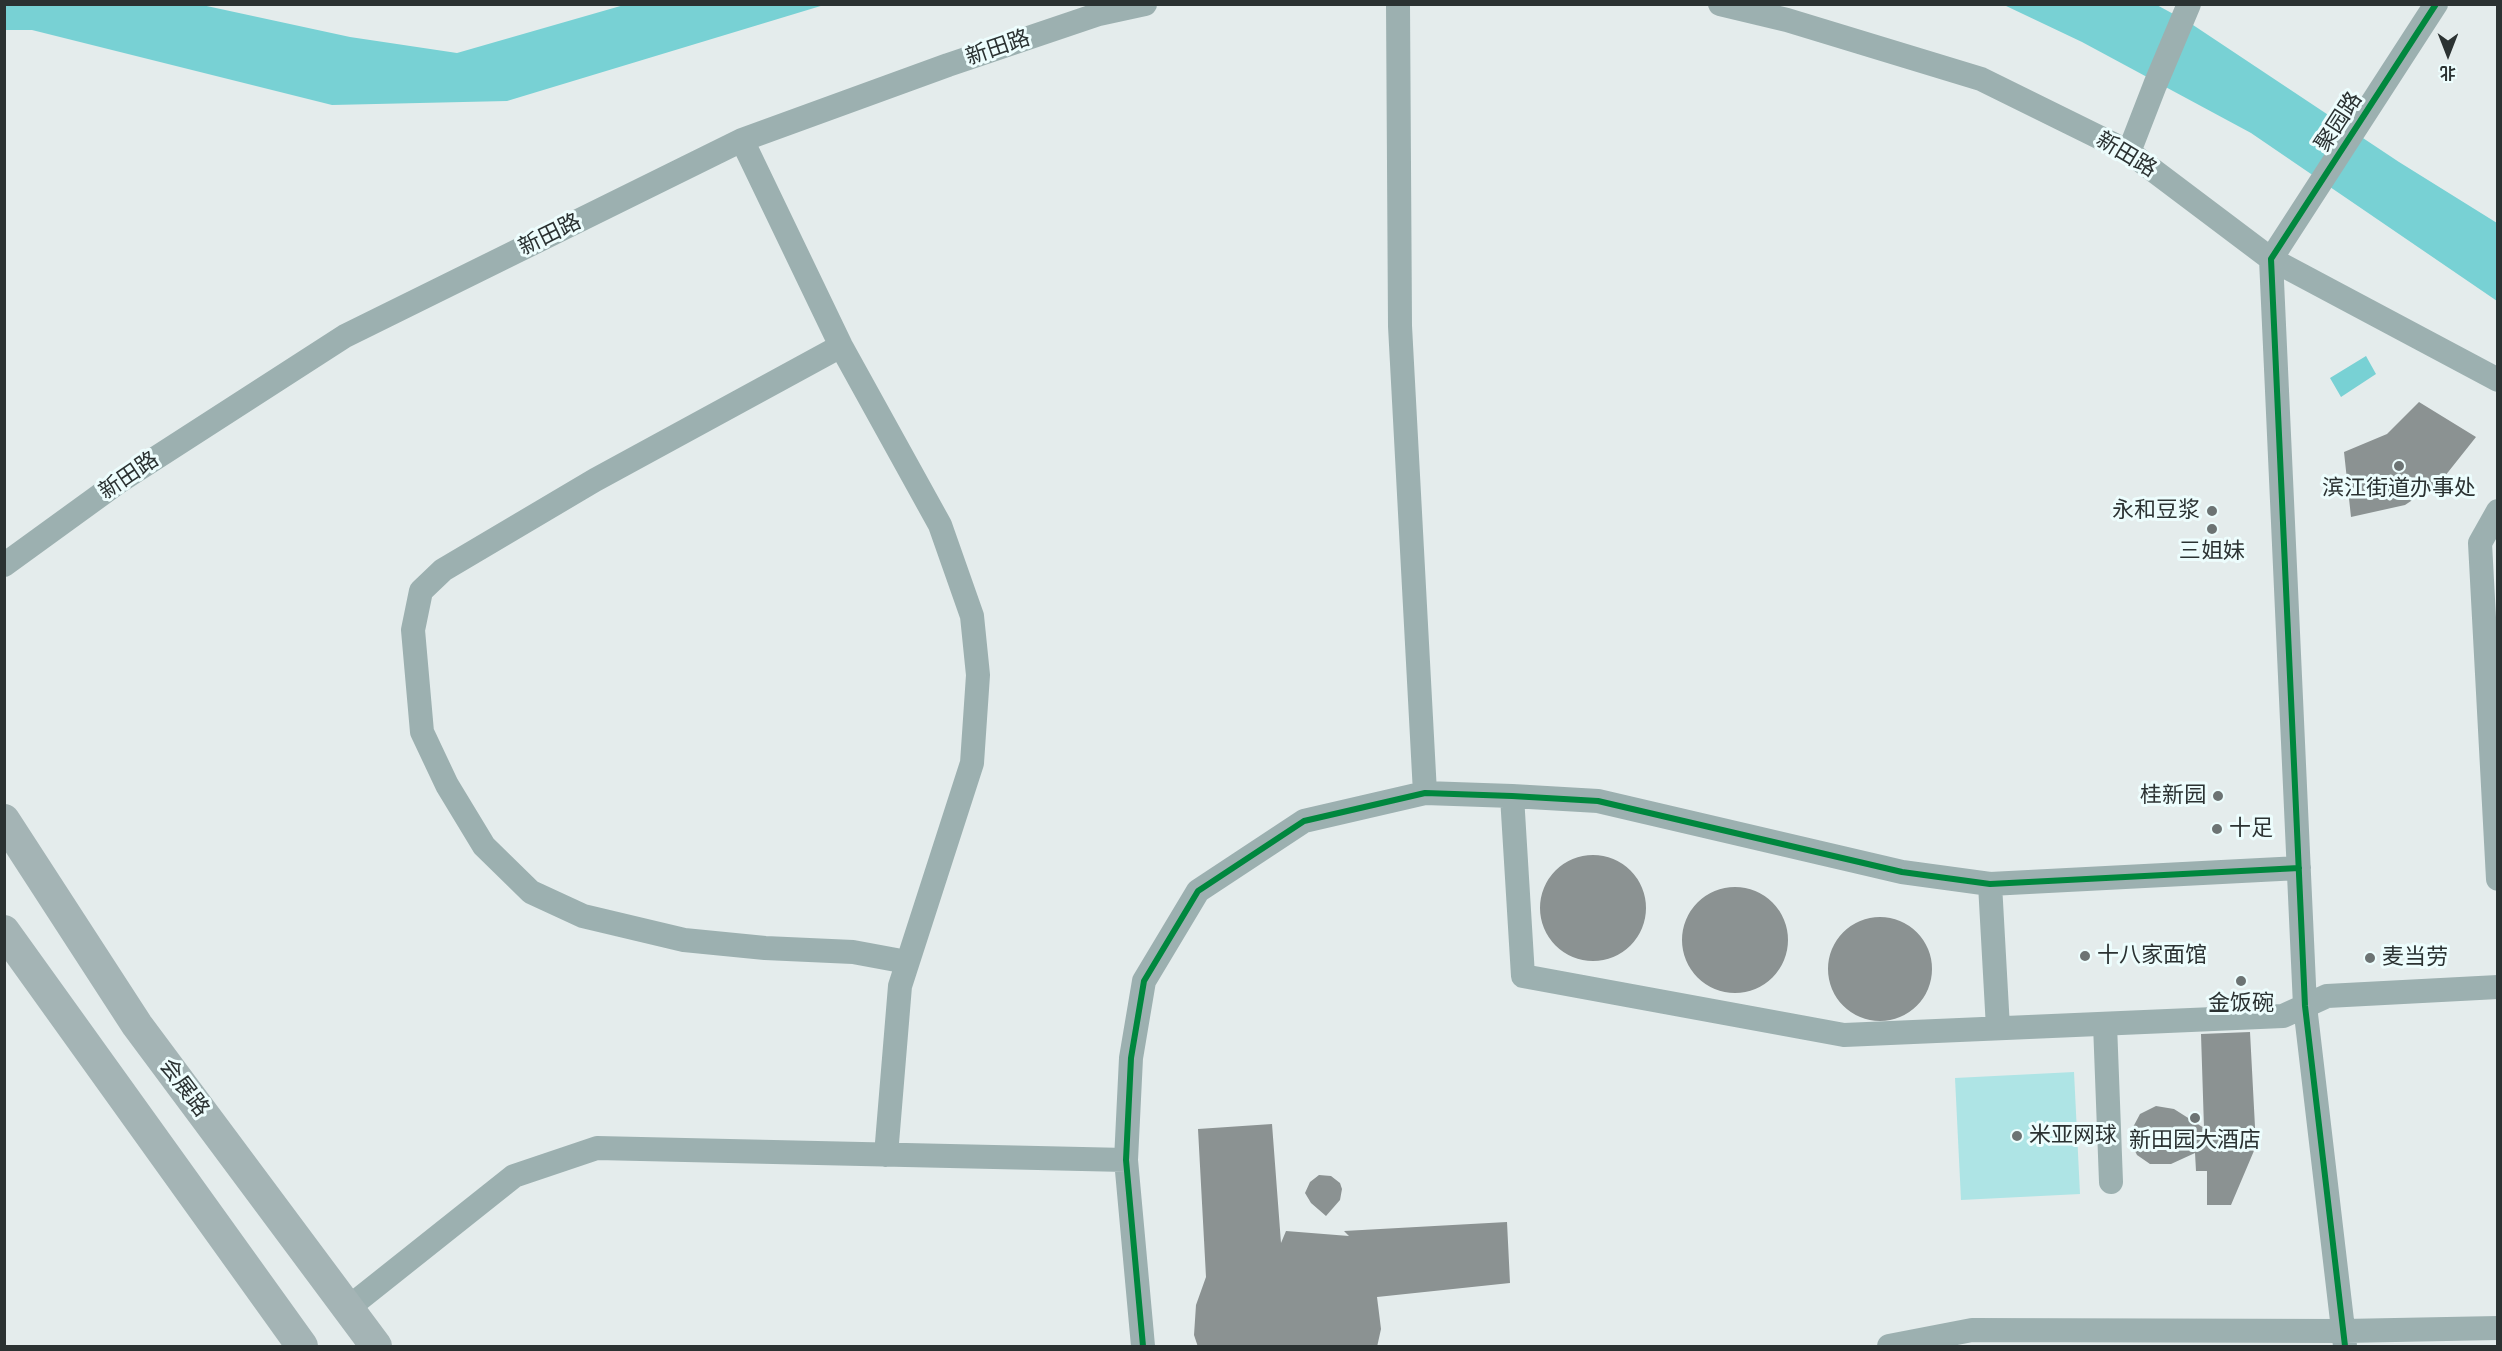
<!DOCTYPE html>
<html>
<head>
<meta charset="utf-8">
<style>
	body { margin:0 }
	#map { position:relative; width:2502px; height:1351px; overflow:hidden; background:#e4ecec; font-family:"Zilla Slab","Noto Sans SC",serif }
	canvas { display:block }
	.frame { position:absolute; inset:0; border:6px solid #2b3232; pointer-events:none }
	.north { position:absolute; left:2418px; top:24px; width:60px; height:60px; -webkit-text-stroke:4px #edfdfd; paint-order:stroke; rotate:180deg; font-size:16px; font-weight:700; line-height:24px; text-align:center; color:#2b3232 }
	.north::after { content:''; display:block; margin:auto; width:21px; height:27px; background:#2b3232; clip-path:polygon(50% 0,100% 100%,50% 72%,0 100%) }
</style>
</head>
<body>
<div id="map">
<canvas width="2502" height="1351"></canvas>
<div class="frame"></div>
<div class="north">北</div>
</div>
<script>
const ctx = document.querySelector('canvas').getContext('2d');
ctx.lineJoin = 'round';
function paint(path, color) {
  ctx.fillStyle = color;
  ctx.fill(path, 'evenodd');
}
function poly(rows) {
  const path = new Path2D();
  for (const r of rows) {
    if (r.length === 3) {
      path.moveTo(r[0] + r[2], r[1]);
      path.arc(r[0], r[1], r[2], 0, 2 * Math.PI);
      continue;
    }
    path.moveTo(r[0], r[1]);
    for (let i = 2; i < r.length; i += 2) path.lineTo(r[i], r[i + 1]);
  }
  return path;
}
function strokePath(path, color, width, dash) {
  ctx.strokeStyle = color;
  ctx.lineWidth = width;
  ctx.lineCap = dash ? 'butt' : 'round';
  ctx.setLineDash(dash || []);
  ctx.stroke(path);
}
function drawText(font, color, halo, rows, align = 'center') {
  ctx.font = font + ' "Zilla Slab","Noto Sans SC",serif';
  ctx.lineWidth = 6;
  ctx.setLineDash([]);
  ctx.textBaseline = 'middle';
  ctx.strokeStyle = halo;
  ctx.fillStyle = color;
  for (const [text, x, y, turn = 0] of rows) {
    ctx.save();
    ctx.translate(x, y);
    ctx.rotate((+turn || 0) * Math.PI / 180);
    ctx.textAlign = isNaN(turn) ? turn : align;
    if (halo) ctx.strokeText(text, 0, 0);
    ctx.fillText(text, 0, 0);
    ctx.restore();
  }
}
const green = poly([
	[2074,1072,2080,1194,1961,1200,1955,1078]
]);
const water = poly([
	[2155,4,2190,23,2399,162,2497,223,2497,301,2251,133,2082,42,2004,5],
	[4,5,202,5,350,37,457,53,624,5,824,5,507,101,332,105,32,30,5,30],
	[2366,356,2376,374,2341,397,2330,378]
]);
const building = poly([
	[2419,402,2476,437,2441,481,2405,505,2351,517,2344,452,2387,434],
	[1593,908,53],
	[1735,940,53],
	[1880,969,52],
	[2250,1032,2256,1146,2231,1205,2207,1205,2207,1171,2196,1171,2195,1153,2171,1164,2150,1164,2137,1155,2133,1147,2131,1131,2140,1114,2156,1106,2174,1109,2204,1128,2201,1034],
	[1272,1124,1281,1243,1286,1231,1349,1236,1344,1231,1507,1222,1510,1283,1377,1297,1381,1329,1377,1347,1198,1347,1194,1335,1196,1305,1206,1277,1198,1129],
	[1319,1175,1331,1176,1340,1183,1342,1189,1340,1200,1326,1216,1311,1203,1305,1193,1310,1182]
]);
const minor = poly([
	[1398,4,1400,326,1425,793],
	[1720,4,1787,20,1981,79,2129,152,2271,259,2498,380],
	[742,140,841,346,940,525,972,616,978,675,972,763,900,986,886,1155],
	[2129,152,2155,85,2189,4],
	[841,346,595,480,443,570,421,591,413,630,422,732,447,785,484,846,531,892,583,916,684,940,765,948,853,952,907,962],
	[2498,511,2480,543,2498,879],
	[4,565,117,483,345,336,742,140,948,65,1099,14,1145,4],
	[1512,796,1523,976,1844,1035,2283,1016,2327,996,2498,987],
	[1990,884,1998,1028],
	[2105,1024,2111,1182],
	[348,1308,514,1176,597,1148,1126,1160],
	[1143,1346,1126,1160,1131,1058,1144,981,1198,891,1304,821,1425,793,1512,796,1598,801,1902,872,1990,884,2299,868],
	[1889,1346,1972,1330,2344,1331,2498,1328],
	[2345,1346,2305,1006,2271,259,2436,4]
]);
const major = poly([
	[4,820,137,1025,376,1346],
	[4,931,302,1346]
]);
const cycleway = poly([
	[1143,1346,1126,1160,1131,1058,1144,981,1198,891,1304,821,1425,793,1512,796,1598,801,1902,872,1990,884,2299,868],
	[2345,1346,2305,1006,2271,259,2436,4]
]);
const markers = [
	[2399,466,6,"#6c7373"],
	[2212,511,6,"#6c7373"],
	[2212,529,6,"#6c7373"],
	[2218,796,6,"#6c7373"],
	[2217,829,6,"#6c7373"],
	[2085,956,6,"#6c7373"],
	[2370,958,6,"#6c7373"],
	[2241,981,6,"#6c7373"],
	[2195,1118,6,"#6c7373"],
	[2017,1136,6,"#6c7373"]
];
const streetNames = [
	["新田路",998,48,-19],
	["聚园路",2339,122,-57],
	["新田路",2126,155,31],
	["新田路",550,235,-26],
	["新田路",129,476,-34],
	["会展路",184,1088,53]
];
const poiNames = [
	["滨江街道办事处",2399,489],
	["永和豆浆",2200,511,"right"],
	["三姐妹",2212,552],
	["桂新园",2206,796,"right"],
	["十足",2229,829,"left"],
	["十八家面馆",2097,956,"left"],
	["麦当劳",2382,958,"left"],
	["金饭碗",2241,1004],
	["米亚网球",2029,1136,"left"],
	["新田园大酒店",2195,1141]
];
paint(green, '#aee4e5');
paint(water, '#78d1d4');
paint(building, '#8b9292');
strokePath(minor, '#9cb0b0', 24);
strokePath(major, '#a4b4b5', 32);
strokePath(cycleway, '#00873e', 6);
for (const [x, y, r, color] of markers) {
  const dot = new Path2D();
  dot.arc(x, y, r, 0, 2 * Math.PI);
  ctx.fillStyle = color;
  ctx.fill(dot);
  strokePath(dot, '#edfdfd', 2);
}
drawText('22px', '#2b3232', '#edfdfd', streetNames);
drawText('22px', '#2b3232', '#edfdfd', poiNames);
</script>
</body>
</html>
